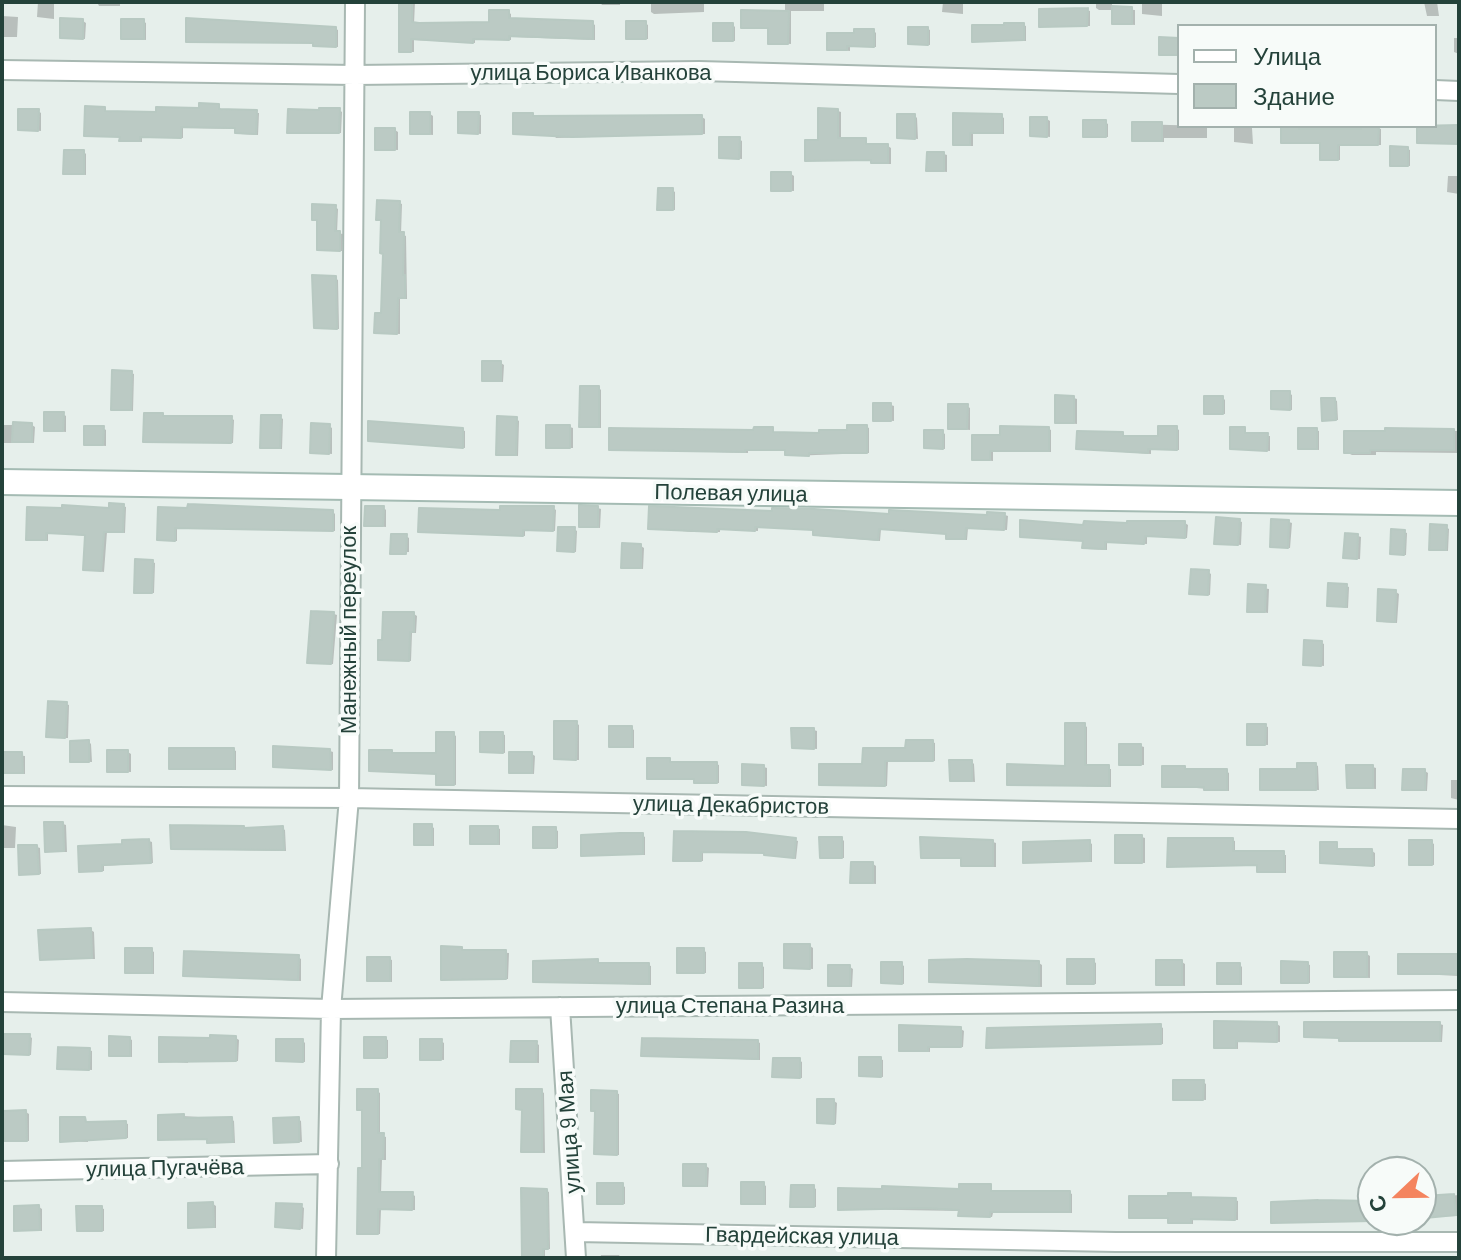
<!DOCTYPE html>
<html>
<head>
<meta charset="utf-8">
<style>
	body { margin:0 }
	#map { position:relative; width:1461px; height:1260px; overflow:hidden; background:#e6efeb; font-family:Barlow,sans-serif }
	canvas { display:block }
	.frame { position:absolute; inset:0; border:4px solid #24423a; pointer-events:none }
	.legend { position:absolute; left:1177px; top:24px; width:260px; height:104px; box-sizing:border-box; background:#f7fbf9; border:2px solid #a3b1ad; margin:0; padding:10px 14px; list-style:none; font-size:24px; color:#24423a }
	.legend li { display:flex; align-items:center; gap:16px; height:40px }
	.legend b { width:40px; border:2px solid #a3b1ad }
	.north { position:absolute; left:1357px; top:1156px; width:80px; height:80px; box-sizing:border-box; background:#f7fbf9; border:2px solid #a3b1ad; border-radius:50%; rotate:248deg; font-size:22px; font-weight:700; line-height:32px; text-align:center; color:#24423a }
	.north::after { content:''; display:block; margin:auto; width:28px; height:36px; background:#f4845f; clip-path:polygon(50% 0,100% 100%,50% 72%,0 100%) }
</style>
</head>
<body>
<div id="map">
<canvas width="1461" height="1260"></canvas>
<div class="frame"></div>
<ul class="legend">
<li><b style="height:10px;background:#fff"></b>Улица</li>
<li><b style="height:22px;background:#bbcac4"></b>Здание</li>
</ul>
<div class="north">С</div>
</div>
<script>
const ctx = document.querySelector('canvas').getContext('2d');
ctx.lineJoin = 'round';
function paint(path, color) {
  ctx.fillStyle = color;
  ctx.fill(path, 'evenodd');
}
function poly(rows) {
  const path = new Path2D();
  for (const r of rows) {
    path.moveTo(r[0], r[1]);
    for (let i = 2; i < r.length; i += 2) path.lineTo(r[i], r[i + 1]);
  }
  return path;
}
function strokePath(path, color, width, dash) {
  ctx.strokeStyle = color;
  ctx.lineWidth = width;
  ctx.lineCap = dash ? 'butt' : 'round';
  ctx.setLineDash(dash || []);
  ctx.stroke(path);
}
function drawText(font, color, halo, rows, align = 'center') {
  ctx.font = font + ' Barlow,sans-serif';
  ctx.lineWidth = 7;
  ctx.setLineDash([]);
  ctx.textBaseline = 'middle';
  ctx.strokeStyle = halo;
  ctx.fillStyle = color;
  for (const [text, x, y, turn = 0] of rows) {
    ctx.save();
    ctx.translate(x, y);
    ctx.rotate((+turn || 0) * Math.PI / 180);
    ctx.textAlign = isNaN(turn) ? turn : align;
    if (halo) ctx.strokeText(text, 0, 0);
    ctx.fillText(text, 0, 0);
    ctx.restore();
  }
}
const shadow = poly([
	[38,2,54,2,54,19,37,17],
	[97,2,120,2,120,6,99,6],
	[395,2,415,2,414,24,491,24,508,12,511,14,511,21,592,23,595,25,595,40,511,37,511,40,475,40,475,43,414,40,414,52,404,52,401,51,401,3],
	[600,2,620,2,620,5,602,5],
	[651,2,704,2,704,12,654,14,651,12],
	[785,2,824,2,824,11,791,11,791,44,770,42,770,28,743,27,785,12],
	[943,2,963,2,963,14,942,12],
	[1096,2,1112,2,1112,8,1135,10,1135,25,1114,23,1114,10,1099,10,1096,8],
	[1142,2,1162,2,1162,16,1142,14],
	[1424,2,1437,2,1439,16,1427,16],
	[1087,10,1090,11,1090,26,1041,26],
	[2,16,18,17,17,37,2,37],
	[83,21,86,23,85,39,62,37],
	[143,21,146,23,146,40,123,37],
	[645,23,648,25,648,39,628,38],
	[733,25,735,27,735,41,715,39],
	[1023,25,1026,26,1026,41,974,41],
	[336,29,338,30,338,47,317,46,315,43,191,42],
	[928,29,930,30,930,45,910,43],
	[874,31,876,33,876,47,850,47,850,51,829,49,856,35],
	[1454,38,1459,38,1459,54,1454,52],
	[219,106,222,111,259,113,258,135,240,134,237,129,183,128,183,138,142,137,142,142,124,142,122,137,86,135,104,109,107,113,158,114,201,111],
	[339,110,342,112,341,133,289,132],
	[38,111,41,113,41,131,20,129],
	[838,111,841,112,841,140,866,140,868,146,888,146,891,148,891,164,876,164,873,161,807,160],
	[430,114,433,116,433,135,412,133],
	[478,114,481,115,481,134,460,132],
	[533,115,702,117,705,119,705,134,556,138,554,135,515,133],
	[955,115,1001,116,1004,118,1004,134,973,134,973,146,958,146,955,144],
	[915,116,917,118,918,139,899,137],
	[1047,119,1050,121,1050,137,1032,135],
	[1105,122,1108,124,1108,137,1085,136],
	[1134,124,1207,126,1207,138,1164,138,1164,142,1136,142,1134,140],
	[1234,126,1252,128,1253,144,1234,142],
	[1283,126,1299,126,1301,131,1363,131,1378,128,1381,129,1381,145,1340,145,1340,160,1325,160,1322,159,1322,144,1283,142],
	[395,130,398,132,398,150,377,149],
	[739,139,742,141,742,159,721,157],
	[1407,149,1410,150,1410,166,1392,164],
	[84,152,86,154,86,175,65,173],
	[944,154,947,155,947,172,928,170],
	[791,174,794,176,794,191,773,190],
	[1448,176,1459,176,1459,194,1447,192],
	[672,190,675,192,675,210,659,209],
	[399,203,402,204,401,234,406,236,407,299,400,299,400,334,379,333,376,332,383,315,385,254,383,220,378,219],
	[335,207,338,209,337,233,343,234,342,251,321,251,319,249,319,220,314,219],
	[335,278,338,280,339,329,319,329,316,327],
	[501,363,504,365,503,382,484,380],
	[131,373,134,374,133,411,116,410,113,409],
	[599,388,601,390,601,428,584,427,581,426],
	[1289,393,1292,395,1292,410,1273,408],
	[1074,398,1077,399,1077,424,1057,422],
	[1223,398,1225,400,1225,414,1206,413],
	[1335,400,1337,401,1338,420,1327,421,1324,419],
	[891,405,894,406,894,421,875,419],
	[967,406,970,408,970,430,950,428],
	[63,414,66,416,66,432,46,430],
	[146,415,231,418,234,420,233,443,148,443,145,441],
	[280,417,283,419,282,449,265,449,262,447],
	[516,419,519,421,518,456,501,455,498,454],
	[2,425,32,425,35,427,34,443,2,443],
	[329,426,332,428,332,454,312,452],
	[570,427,573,428,573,448,551,448],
	[867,427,869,428,869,453,790,456,787,451,748,450,748,453,611,449,772,429,775,435,849,432],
	[103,428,106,430,106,446,86,444],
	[1176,428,1179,430,1179,450,1151,450,1151,454,1081,449,1123,434,1126,438,1160,438],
	[1049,429,1051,430,1051,452,993,452,993,461,974,459,1002,437],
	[1244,429,1247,435,1270,436,1270,451,1232,448],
	[462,430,465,431,465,448,370,440],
	[1316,430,1319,431,1319,450,1300,448],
	[1387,430,1459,431,1459,453,1376,452,1376,455,1352,455,1346,452,1387,433],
	[942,432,945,434,945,449,926,447],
	[123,506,126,507,125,533,107,532,104,572,85,569,87,536,48,533,48,541,28,539],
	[384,508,386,510,386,527,366,525],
	[553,508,556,510,555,531,525,530,525,536,420,531],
	[598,508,601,509,600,528,581,525],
	[160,509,333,512,335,514,335,531,177,528,177,541,162,541,159,539],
	[1005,515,1008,516,1007,530,968,528,967,540,951,539,948,534,881,529,880,541,818,536,815,530,758,527,758,531,720,529,720,532,692,532,650,528,891,516,988,518],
	[1239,521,1242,522,1241,545,1216,543],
	[1289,522,1292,523,1290,548,1274,547],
	[1185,523,1188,525,1187,538,1147,536,1147,544,1107,542,1107,550,1087,549,1084,547,1085,541,1022,536,1085,527],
	[1446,527,1449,529,1448,551,1431,549],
	[574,529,577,531,576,552,559,550],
	[1404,532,1407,533,1406,555,1395,555,1392,553],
	[406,536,409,538,409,552,392,552],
	[1358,536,1361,537,1360,559,1348,559,1345,557],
	[641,546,644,548,643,569,623,567],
	[152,562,155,563,154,593,138,593,136,591],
	[1208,572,1211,574,1210,595,1192,593],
	[1250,586,1269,589,1268,613,1249,610],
	[1346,586,1349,587,1348,608,1329,605],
	[1396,592,1399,594,1397,623,1382,622,1379,620],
	[334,614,337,615,333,664,312,664,309,662],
	[414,614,417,616,416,633,412,633,411,661,380,659],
	[1322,643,1324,644,1324,666,1305,664],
	[66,704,69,705,68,738,51,738,48,736],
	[576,723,579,725,579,760,558,760,556,758],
	[1084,725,1087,727,1087,767,1111,769,1111,787,1009,784,1067,768],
	[1265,726,1268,727,1268,745,1249,744],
	[631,728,634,730,634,748,611,746],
	[814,730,817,731,817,749,794,747],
	[453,734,456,736,456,785,438,783,438,774,371,770,391,752,438,755],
	[502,734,505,735,505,753,482,751],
	[89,742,91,744,92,762,72,761],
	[932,742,935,743,935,761,888,761,887,786,821,784],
	[1141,746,1144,747,1144,765,1121,764],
	[234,750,236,751,236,770,171,768],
	[330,751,333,752,333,770,275,766],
	[128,752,131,754,131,772,109,771],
	[2,754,25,756,25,774,3,772],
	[532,754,535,756,534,774,511,772],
	[670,760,672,764,716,764,719,765,719,783,699,783,696,779,649,777],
	[972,762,974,764,975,782,952,780],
	[1316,765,1318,766,1319,790,1262,788],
	[764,767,767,768,767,786,744,784],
	[1373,767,1376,768,1376,789,1349,787],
	[1184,768,1226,771,1229,773,1229,791,1164,785],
	[1425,771,1428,773,1427,791,1404,789],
	[1451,780,1459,780,1459,800,1451,798],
	[63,824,66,825,67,852,50,852,47,850],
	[2,825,16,827,15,848,2,848],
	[431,826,434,828,434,846,416,844],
	[172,827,282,828,285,830,286,851,176,849,173,848],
	[498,828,500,829,500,845,472,843],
	[555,829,558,831,558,848,535,847],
	[676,833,795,840,798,841,796,859,765,853,703,853,703,861,678,861,675,859],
	[642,835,645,837,645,855,583,855],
	[1142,837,1145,838,1145,863,1117,862],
	[842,839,844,841,844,858,822,857],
	[1232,840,1235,841,1235,853,1286,855,1286,873,1261,873,1259,871,1259,865,1169,866],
	[149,841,152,842,153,863,104,866,104,871,81,871,124,846],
	[993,842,996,843,996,867,966,867,963,865,963,859,923,857],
	[1089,842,1092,844,1092,862,1025,862],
	[1431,842,1434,844,1434,865,1411,863],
	[1336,844,1339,851,1372,851,1375,853,1375,866,1322,862],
	[37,847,40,848,41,874,24,875,21,873],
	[873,864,876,866,876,884,852,882],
	[91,930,94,932,95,959,42,959],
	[810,946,813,948,813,969,786,967],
	[461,949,509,953,508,979,443,979],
	[151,950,154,952,154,974,127,972],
	[703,950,706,952,706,973,679,972],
	[1367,954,1370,956,1370,978,1336,976],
	[1459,954,1459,976,1400,973,1400,955],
	[298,957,301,959,301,981,186,975],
	[389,959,392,960,392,982,369,980],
	[598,961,601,965,648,965,651,966,651,985,535,981],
	[1093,961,1096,963,1096,984,1069,983],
	[1182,962,1185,964,1185,986,1158,984],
	[1039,963,1042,965,1042,987,931,981],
	[901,964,904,966,904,984,883,982],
	[1307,964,1310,965,1310,983,1283,982],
	[761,965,764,967,764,988,741,987],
	[1240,965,1242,967,1242,985,1219,983],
	[850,967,853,969,852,987,830,985],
	[1277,1024,1280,1026,1280,1042,1238,1041,1238,1049,1216,1047],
	[1440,1024,1443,1025,1442,1042,1344,1041,1341,1038,1306,1036],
	[1160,1026,1163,1028,1163,1044,988,1047],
	[961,1029,964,1031,963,1047,930,1047,930,1052,901,1050],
	[29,1036,32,1038,31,1055,5,1053],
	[236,1038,239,1040,238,1061,188,1060,188,1063,161,1061],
	[130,1039,132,1040,132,1057,111,1055],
	[385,1039,388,1040,388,1058,366,1056],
	[303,1041,305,1043,305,1062,278,1060],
	[441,1041,444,1043,444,1060,422,1058],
	[758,1042,760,1043,760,1060,643,1055],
	[536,1043,539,1045,539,1063,512,1061],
	[89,1050,92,1051,92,1070,59,1068],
	[880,1059,883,1060,883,1077,861,1075],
	[799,1060,802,1062,802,1078,774,1076],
	[1203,1082,1206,1084,1206,1100,1175,1098],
	[377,1091,380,1093,380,1135,386,1137,386,1160,382,1160,381,1194,412,1194,415,1196,415,1210,381,1210,380,1234,362,1234,359,1233,364,1170,364,1110,359,1109],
	[541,1091,544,1093,545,1153,526,1152,523,1151,524,1110,518,1108],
	[616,1093,619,1094,619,1155,599,1155,596,1153,597,1112,593,1110],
	[834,1101,837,1103,836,1124,819,1122],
	[26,1112,29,1114,29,1141,6,1140],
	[183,1116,231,1119,234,1121,235,1143,212,1143,209,1139,160,1139],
	[85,1119,88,1124,125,1123,128,1124,128,1138,88,1139,88,1142,62,1141],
	[298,1119,301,1121,302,1142,275,1141],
	[706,1166,709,1168,708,1187,685,1185],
	[763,1184,766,1186,766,1205,743,1203],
	[622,1185,625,1187,625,1204,599,1203],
	[990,1186,993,1193,1070,1193,1072,1194,1072,1213,993,1213,992,1217,963,1217,961,1211,840,1209,884,1191,961,1191],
	[813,1187,816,1189,816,1207,792,1205],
	[547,1191,549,1192,550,1249,545,1249,545,1258,524,1258],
	[1191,1195,1193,1199,1235,1200,1238,1201,1238,1220,1193,1219,1193,1224,1173,1223,1170,1219,1131,1216],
	[1459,1195,1458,1216,1426,1217,1425,1198],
	[1373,1202,1373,1220,1396,1221,1273,1222],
	[213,1204,216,1206,216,1228,190,1227],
	[301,1206,304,1208,303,1229,277,1226],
	[39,1207,42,1209,42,1231,16,1230],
	[101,1208,104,1209,104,1231,78,1230],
	[601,1255,619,1255,621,1258,600,1258],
	[681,1256,804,1258,805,1258,681,1258]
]);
const building = poly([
	[399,2,412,2,412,22,419,23,489,22,489,10,509,10,509,18,593,21,593,39,509,36,509,40,473,39,473,43,411,39,411,52,399,52,399,2],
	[1112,6,1132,7,1132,24,1112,24,1112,6],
	[1088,8,1087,26,1039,27,1039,9,1088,8],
	[741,10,789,11,788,44,768,44,768,28,741,28,741,10],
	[60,18,83,19,83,39,60,38,60,18],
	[186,18,336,27,336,47,313,46,313,43,186,42,186,18],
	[121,19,144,19,144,39,121,39,121,19],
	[626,21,646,21,646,39,626,39,626,21],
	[713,23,733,23,733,41,713,41,713,23],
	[1004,23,1024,23,1024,40,972,42,972,25,1004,25,1004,23],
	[908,27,928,27,928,45,908,44,908,27],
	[854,29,874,29,874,47,847,46,847,50,827,50,827,33,854,33,854,29],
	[1159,37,1179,38,1179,55,1159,55,1159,37],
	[199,103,219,104,219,109,257,110,256,134,235,133,235,128,181,127,181,138,140,137,140,141,119,141,120,137,84,136,85,106,105,107,105,111,156,112,156,107,199,108,199,103],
	[319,108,340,108,339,133,287,133,288,109,319,110,319,108],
	[818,108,838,109,838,138,866,138,866,144,888,144,888,163,871,163,871,160,805,161,805,140,818,140,818,108],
	[18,109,39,109,38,131,18,130,18,109],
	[410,112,430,112,430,134,410,134,410,112],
	[458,112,479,112,478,134,458,133,458,112],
	[513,113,533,113,533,116,702,115,702,134,572,137,513,134,513,113],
	[953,113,1002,114,1002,133,970,133,970,145,953,145,953,113],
	[897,114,915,114,915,139,897,138,897,114],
	[1030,117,1047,117,1047,137,1030,136,1030,117],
	[1083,120,1106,120,1106,137,1083,137,1083,120],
	[1132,122,1162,122,1162,141,1132,141,1132,122],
	[1459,125,1459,144,1417,143,1417,126,1459,125],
	[1281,126,1299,126,1299,129,1361,129,1361,126,1379,126,1378,145,1338,145,1338,160,1320,160,1320,143,1281,143,1281,126],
	[375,128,395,128,395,150,375,150,375,128],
	[719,137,740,137,739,159,719,158,719,137],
	[1390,146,1408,147,1408,166,1390,166,1390,146],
	[64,150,84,150,84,174,63,174,64,150],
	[927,152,944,152,944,171,926,171,927,152],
	[771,172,791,172,791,191,771,191,771,172],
	[658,188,673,188,673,210,657,210,658,188],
	[377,200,400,201,399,232,404,232,403,275,405,275,405,298,398,298,397,334,374,333,375,313,381,313,383,254,380,253,381,220,376,220,377,200],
	[312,204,336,205,335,231,340,231,340,251,317,250,317,220,312,220,312,204],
	[312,275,336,276,337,329,314,328,312,275],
	[482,361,501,361,501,381,482,381,482,361],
	[112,370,132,371,131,410,111,410,112,370],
	[580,386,599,386,599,427,579,427,580,386],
	[1271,391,1290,391,1290,410,1271,409,1271,391],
	[1055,395,1074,396,1074,423,1055,423,1055,395],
	[1204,396,1223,396,1223,414,1204,414,1204,396],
	[1321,398,1335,398,1336,420,1322,421,1321,398],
	[873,403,891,403,891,421,873,421,873,403],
	[948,404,968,404,967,429,948,429,948,404],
	[44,412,64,412,63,431,44,431,44,412],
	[144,413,163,413,163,416,232,416,231,443,143,442,144,413],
	[261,415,281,415,280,448,260,448,261,415],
	[497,416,517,417,516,455,496,455,497,416],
	[368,421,463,428,463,448,368,441,368,421],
	[13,422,32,423,32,442,12,442,13,422],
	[311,423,330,424,329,454,310,453,311,423],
	[546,425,570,425,570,448,546,448,546,425],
	[847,425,867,425,867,453,809,453,809,456,785,455,785,450,745,450,745,452,609,450,609,428,753,430,754,427,773,427,773,432,819,433,819,430,847,430,847,425],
	[84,426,104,426,103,445,84,445,84,426],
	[1000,426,1049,427,1049,451,990,451,990,460,972,460,972,435,1000,435,1000,426],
	[1158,426,1177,426,1177,450,1148,449,1148,453,1076,449,1077,431,1123,432,1123,436,1158,436,1158,426],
	[1230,427,1245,427,1245,433,1268,433,1267,451,1230,449,1230,427],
	[1298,428,1317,428,1317,449,1298,449,1298,428],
	[1385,428,1454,429,1454,450,1370,450,1370,453,1344,453,1344,431,1385,431,1385,428],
	[924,430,943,430,943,449,924,448,924,430],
	[109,503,124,504,123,532,104,532,101,571,83,570,85,535,46,533,46,540,26,540,27,507,62,508,62,505,109,508,109,503],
	[188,504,333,510,333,531,175,528,175,541,157,540,158,507,187,508,188,504],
	[579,505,598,506,598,527,579,527,579,505],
	[365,506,384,506,383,526,364,526,365,506],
	[500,506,554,506,553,531,523,530,523,536,418,532,419,508,500,510,500,506],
	[649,506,772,511,772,508,814,509,889,514,889,510,987,515,987,512,1005,513,1004,530,966,528,965,539,946,539,946,534,879,529,878,540,813,535,813,530,755,527,755,531,717,529,717,532,648,529,649,506],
	[1216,517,1240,519,1238,545,1214,544,1216,517],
	[1271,519,1289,520,1288,548,1270,547,1271,519],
	[1020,520,1083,525,1084,521,1127,523,1127,521,1185,521,1185,538,1145,536,1144,544,1105,542,1105,549,1082,548,1083,541,1020,537,1020,520],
	[1430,524,1447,525,1446,550,1429,550,1430,524],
	[558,527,575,527,574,552,557,551,558,527],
	[1391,529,1405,530,1404,555,1390,554,1391,529],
	[1345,533,1358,534,1357,559,1343,558,1345,533],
	[391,534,407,534,406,554,390,554,391,534],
	[622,543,641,544,641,568,621,568,622,543],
	[135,559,153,560,152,593,134,593,135,559],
	[1191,569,1209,570,1208,595,1189,594,1191,569],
	[1328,583,1347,584,1346,607,1327,606,1328,583],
	[1248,584,1266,585,1265,612,1247,612,1248,584],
	[1378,589,1396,590,1395,622,1377,621,1378,589],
	[311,611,334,612,331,664,307,663,311,611],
	[383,612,414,612,414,632,410,632,409,661,378,660,378,640,382,640,383,612],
	[1304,640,1322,641,1321,666,1303,665,1304,640],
	[48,701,67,702,65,738,46,737,48,701],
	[554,721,577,721,576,760,554,759,554,721],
	[1065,723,1085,723,1085,765,1109,765,1109,786,1007,785,1007,764,1065,766,1065,723],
	[1247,724,1266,724,1265,745,1247,745,1247,724],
	[609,726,632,726,632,747,609,747,609,726],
	[791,728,814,728,814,749,792,748,791,728],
	[436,732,454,732,454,785,436,785,436,774,369,771,369,750,392,750,392,753,436,753,436,732],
	[480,732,503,732,503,753,480,752,480,732],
	[89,740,89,762,70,762,70,741,89,740],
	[906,740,933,740,933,761,885,761,885,786,819,785,819,764,862,764,863,748,905,748,906,740],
	[1119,744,1141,744,1141,765,1119,765,1119,744],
	[273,746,330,749,331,770,273,767,273,746],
	[169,748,234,748,234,769,169,769,169,748],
	[107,750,128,750,128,772,107,772,107,750],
	[2,752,22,752,23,773,2,773,2,752],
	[509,752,532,752,532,773,509,773,509,752],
	[647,758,670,758,670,762,717,762,717,783,694,783,694,779,647,779,647,758],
	[949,760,972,760,972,781,950,781,949,760],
	[1297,763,1316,763,1316,790,1260,790,1260,769,1297,769,1297,763],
	[742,764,764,765,764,786,742,785,742,764],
	[1346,765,1373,765,1373,788,1347,788,1346,765],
	[1162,766,1185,766,1185,769,1227,769,1227,790,1204,790,1204,787,1162,787,1162,766],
	[1403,769,1425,769,1425,790,1402,790,1403,769],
	[44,822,63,822,64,851,45,852,44,822],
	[414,824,432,824,432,845,414,845,414,824],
	[170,825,244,826,244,828,283,826,284,850,171,849,170,825],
	[470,826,498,826,498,844,470,844,470,826],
	[533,827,556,827,556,848,533,848,533,827],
	[674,831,746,832,796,838,794,858,764,855,764,853,701,852,701,861,673,861,674,831],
	[620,833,643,833,643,854,581,856,581,835,620,833],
	[1115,835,1142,835,1142,863,1115,863,1115,835],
	[819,837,842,837,842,858,820,858,819,837],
	[920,837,993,840,993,866,961,866,961,858,921,858,920,837],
	[1168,838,1233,838,1233,851,1284,851,1284,872,1257,872,1257,865,1167,867,1168,838],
	[149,839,151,863,102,865,102,871,79,872,78,846,122,844,122,840,149,839],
	[1090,840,1090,861,1023,863,1023,842,1090,840],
	[1409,840,1432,840,1432,865,1409,865,1409,840],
	[1320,842,1337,842,1337,849,1372,849,1373,866,1320,863,1320,842],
	[18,845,37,845,39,874,19,875,18,845],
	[851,862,873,862,873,883,850,883,851,862],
	[91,928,92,958,40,960,38,930,91,928],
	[784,944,810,944,810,969,784,968,784,944],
	[441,946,462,947,462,950,506,950,506,979,441,980,441,946],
	[125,948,152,948,152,973,125,973,125,948],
	[677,948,704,948,704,973,677,973,677,948],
	[184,951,299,955,298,980,183,976,184,951],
	[1334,952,1367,952,1367,977,1334,977,1334,952],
	[1398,954,1459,954,1459,974,1398,974,1398,954],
	[367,957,390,957,390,981,367,981,367,957],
	[598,959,598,963,649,963,649,984,533,982,533,961,598,959],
	[967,959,1039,961,1039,986,929,982,929,960,967,959],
	[1067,959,1094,959,1094,984,1067,984,1067,959],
	[1156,960,1182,960,1182,985,1156,985,1156,960],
	[1281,961,1308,962,1308,983,1281,983,1281,961],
	[881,962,902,962,902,984,881,983,881,962],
	[739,963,762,963,762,988,739,988,739,963],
	[1217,963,1240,963,1240,984,1217,984,1217,963],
	[828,965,850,965,850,986,828,986,828,965],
	[1214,1021,1277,1022,1277,1042,1236,1041,1236,1048,1214,1048,1214,1021],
	[1304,1022,1440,1022,1440,1041,1339,1041,1339,1038,1304,1037,1304,1022],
	[1161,1024,1161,1044,986,1048,987,1028,1161,1024],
	[899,1025,961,1027,961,1047,928,1047,928,1051,899,1051,899,1025],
	[3,1034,30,1034,29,1055,3,1054,3,1034],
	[210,1035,236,1036,236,1061,159,1062,159,1037,210,1038,210,1035],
	[109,1036,130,1037,130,1056,109,1056,109,1036],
	[364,1037,386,1037,386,1058,364,1058,364,1037],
	[642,1038,758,1040,758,1059,641,1056,642,1038],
	[276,1039,303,1039,303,1062,276,1061,276,1039],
	[420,1039,442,1039,441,1060,420,1060,420,1039],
	[511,1041,537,1041,536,1062,510,1062,511,1041],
	[58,1047,90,1048,89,1070,57,1069,58,1047],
	[859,1057,881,1057,881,1077,859,1076,859,1057],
	[773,1058,800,1058,800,1078,772,1077,773,1058],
	[1173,1080,1204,1080,1203,1100,1173,1100,1173,1080],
	[357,1089,378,1089,378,1133,384,1133,383,1159,379,1159,379,1192,413,1192,412,1210,378,1209,378,1234,357,1234,358,1168,362,1168,362,1110,357,1110,357,1089],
	[516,1089,542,1089,542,1152,521,1152,522,1110,516,1109,516,1089],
	[591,1090,617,1091,617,1155,594,1154,595,1111,591,1111,591,1090],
	[817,1099,834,1099,834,1124,817,1123,817,1099],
	[26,1110,27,1141,4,1141,3,1111,26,1110],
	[184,1114,184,1118,232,1117,233,1142,207,1143,207,1139,158,1140,158,1115,184,1114],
	[60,1117,85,1117,86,1122,126,1121,126,1138,60,1142,60,1117],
	[299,1117,299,1142,274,1143,273,1118,299,1117],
	[683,1164,706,1164,706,1186,683,1186,683,1164],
	[741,1182,764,1182,764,1204,741,1204,741,1182],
	[597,1183,623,1183,623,1204,597,1204,597,1183],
	[959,1184,991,1184,991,1191,1070,1191,1070,1212,990,1212,990,1217,958,1216,959,1210,924,1208,838,1210,838,1188,882,1189,882,1186,959,1189,959,1184],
	[791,1185,814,1185,814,1207,790,1207,791,1185],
	[521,1188,547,1189,548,1249,543,1249,543,1258,522,1258,521,1188],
	[1168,1193,1191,1193,1191,1197,1236,1198,1235,1220,1191,1219,1191,1223,1168,1223,1168,1218,1129,1218,1129,1196,1168,1196,1168,1193],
	[1454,1194,1456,1215,1425,1218,1423,1196,1454,1194],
	[1318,1200,1373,1201,1373,1221,1271,1223,1271,1202,1318,1200],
	[213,1202,214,1227,188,1228,188,1203,213,1202],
	[276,1203,302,1204,300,1229,275,1227,276,1203],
	[39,1205,40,1230,14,1231,14,1206,39,1205],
	[76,1206,102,1206,102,1231,77,1231,76,1206]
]);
const street = poly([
	[2,70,355,75,699,71,1179,84],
	[1435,90,1459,91],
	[2,796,349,798,1459,819],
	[2,1002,331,1009,1459,1000],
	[560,1007,576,1258],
	[2,1171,329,1164],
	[576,1232,1116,1242,1459,1242],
	[326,1258,331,1009,349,798,355,2]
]);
const secondary = poly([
	[2,482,1459,503]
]);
const streetNames = [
	["улица Бориса Иванкова",591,73],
	["Полевая улица",731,493,1],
	["Манежный переулок",349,630,-90],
	["улица Декабристов",731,805,1],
	["улица Степана Разина",730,1006],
	["улица 9 Мая",569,1132,-94],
	["улица Пугачёва",165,1168,-1],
	["Гвардейская улица",802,1236,1]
];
paint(shadow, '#0003');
paint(building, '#bbcac4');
strokePath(building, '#b8c9c2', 2);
strokePath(street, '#a8b8b2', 22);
strokePath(secondary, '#a4bbb3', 28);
strokePath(street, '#fff', 18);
strokePath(secondary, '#fff', 24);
drawText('22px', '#24423a', '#f7fbf9', streetNames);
</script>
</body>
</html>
